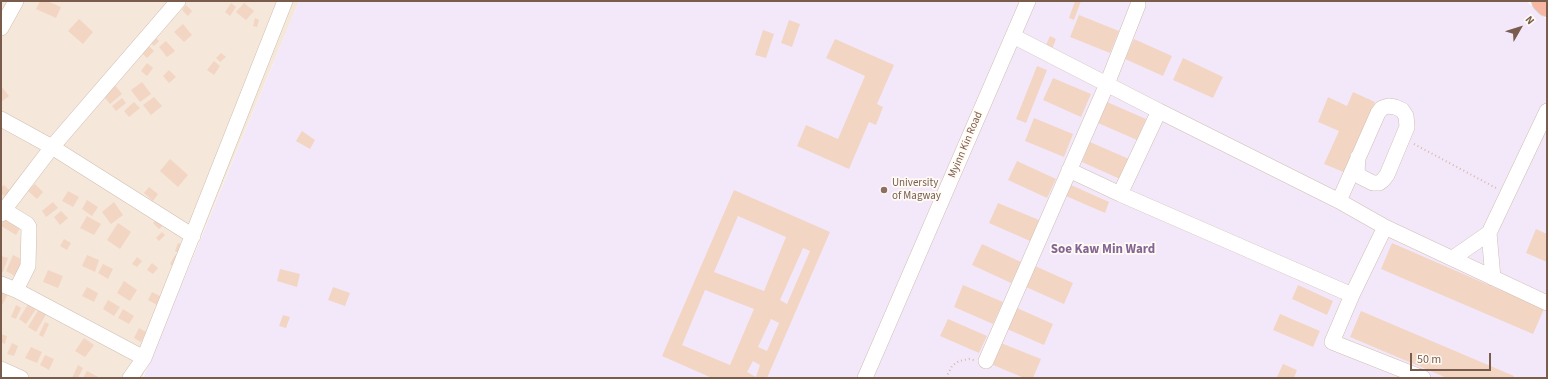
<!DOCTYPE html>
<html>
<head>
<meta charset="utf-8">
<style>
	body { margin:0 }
	#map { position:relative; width:1548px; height:379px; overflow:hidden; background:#fdf6ec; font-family:"Source Sans 3",sans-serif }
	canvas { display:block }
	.frame { position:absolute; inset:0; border:2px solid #7a5c4d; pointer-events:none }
	.north { position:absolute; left:1500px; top:8px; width:40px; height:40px; -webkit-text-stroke:3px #fffaf3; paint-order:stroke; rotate:51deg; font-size:11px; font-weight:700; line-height:16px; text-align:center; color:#7a5c4d }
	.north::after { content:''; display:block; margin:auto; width:14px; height:18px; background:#7a5c4d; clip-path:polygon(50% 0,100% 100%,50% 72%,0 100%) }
	.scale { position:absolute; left:1410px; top:353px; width:81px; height:18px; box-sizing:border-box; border:2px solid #7a5c4d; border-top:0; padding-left:5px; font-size:12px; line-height:14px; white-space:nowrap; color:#7a5c4d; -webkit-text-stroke:3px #fffaf3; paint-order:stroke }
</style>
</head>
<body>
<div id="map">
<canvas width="1548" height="379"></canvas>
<div class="frame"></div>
<div class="north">N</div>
<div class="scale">50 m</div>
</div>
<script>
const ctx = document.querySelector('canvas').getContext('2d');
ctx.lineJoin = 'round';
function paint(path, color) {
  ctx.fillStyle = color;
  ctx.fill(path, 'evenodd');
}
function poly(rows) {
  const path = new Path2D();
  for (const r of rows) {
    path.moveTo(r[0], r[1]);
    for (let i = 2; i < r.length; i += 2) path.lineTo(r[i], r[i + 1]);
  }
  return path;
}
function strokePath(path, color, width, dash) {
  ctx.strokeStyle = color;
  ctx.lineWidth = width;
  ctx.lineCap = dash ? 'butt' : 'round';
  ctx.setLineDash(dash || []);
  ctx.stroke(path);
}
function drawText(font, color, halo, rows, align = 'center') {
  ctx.font = font + ' "Source Sans 3",sans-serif';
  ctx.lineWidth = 3.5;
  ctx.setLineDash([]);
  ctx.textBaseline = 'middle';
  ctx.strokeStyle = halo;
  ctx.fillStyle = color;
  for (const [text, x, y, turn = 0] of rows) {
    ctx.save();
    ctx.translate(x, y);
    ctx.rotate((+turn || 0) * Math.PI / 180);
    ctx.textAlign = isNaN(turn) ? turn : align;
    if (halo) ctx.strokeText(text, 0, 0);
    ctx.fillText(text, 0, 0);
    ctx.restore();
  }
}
const residential = poly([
	[1,1,299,1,142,378,1,378]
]);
const education = poly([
	[299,1,1526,1,1547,20,1547,378,143,378]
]);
const building = poly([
	[40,1,47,1,61,7,56,18,36,9],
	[1075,1,1081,1,1074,20,1069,18],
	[231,3,236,7,230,16,225,12],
	[244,3,254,11,246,20,236,12],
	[186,5,192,11,188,16,182,10],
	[1079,15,1119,31,1110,53,1070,37],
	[255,18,259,20,257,27,253,26],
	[79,19,93,32,83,44,68,31],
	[789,20,800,24,792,47,781,43],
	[183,24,192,35,184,42,174,32],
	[763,30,774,34,766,58,755,55],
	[154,36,159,41,154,46,149,42],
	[1050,36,1056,39,1052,49,1045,47],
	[835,39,894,65,877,104,883,107,876,125,869,122,849,169,797,146,806,125,838,139,865,76,826,58],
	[1134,39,1172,56,1163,76,1125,59],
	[166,41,175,51,167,57,159,47],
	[147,44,154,51,147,58,140,51],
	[221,53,226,57,220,62,216,58],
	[1183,58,1223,77,1213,98,1173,80],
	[214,61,220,66,214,75,207,70],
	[147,63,153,68,147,76,141,71],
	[1037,66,1047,70,1026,123,1016,119],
	[169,70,176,77,169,83,163,76],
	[1053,78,1091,94,1081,117,1043,100],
	[142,82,151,94,140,102,131,90],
	[114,84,122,94,110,104,102,94],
	[1,86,9,96,1,102],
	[1353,92,1375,102,1346,173,1324,164,1339,131,1318,122,1328,97,1347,106],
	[154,97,162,106,151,115,143,105],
	[122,98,126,103,116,111,112,106],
	[134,102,140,108,129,117,124,111],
	[1107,102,1146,119,1137,140,1098,123],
	[1034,118,1073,134,1064,157,1025,141],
	[302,131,315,140,310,149,296,141],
	[1090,142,1129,159,1120,179,1082,162],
	[170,159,188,175,178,187,160,171],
	[1017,161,1056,179,1047,198,1008,180],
	[35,184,43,192,37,199,28,191],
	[4,185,10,191,4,196,1,193,1,187],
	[1071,185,1109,202,1105,213,1066,196],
	[149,187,158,194,153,201,144,193],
	[734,190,830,232,767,378,712,378,662,356],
	[738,216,786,237,764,291,714,272],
	[803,248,810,251,787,304,780,300],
	[705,290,754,309,730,365,682,345],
	[771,319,779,323,767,351,758,347],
	[753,361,760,365,756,377,747,372],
	[68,191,79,197,73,207,62,201],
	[87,200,98,207,92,216,82,209],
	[53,202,58,208,46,217,42,211],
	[114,202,123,215,111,224,102,212],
	[998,203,1039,220,1030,241,989,223],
	[61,211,68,218,60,225,54,217],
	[87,216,101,224,94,235,80,228],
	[5,217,21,226,16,235,1,226],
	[159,218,165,224,159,229,153,223],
	[118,223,131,232,120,249,107,240],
	[1536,229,1547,234,1547,262,1526,253],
	[162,232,165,235,159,241,156,238],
	[64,239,71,243,67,250,60,246],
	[178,243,182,245,179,253,175,251],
	[1392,243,1544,309,1533,334,1381,269],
	[982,244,1021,262,1011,283,972,265],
	[13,255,23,260,15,276,6,271],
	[87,255,99,260,95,272,82,266],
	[175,255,179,257,175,267,170,264],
	[1,256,8,258,3,272,1,272],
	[137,257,142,261,137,267,132,264],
	[152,263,158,268,153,274,147,270],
	[103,264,113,269,108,279,98,273],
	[1035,266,1073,283,1064,304,1026,287],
	[280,269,300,274,297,287,277,281],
	[48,270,63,276,58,288,43,282],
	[124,281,137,290,130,301,117,293],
	[963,285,1003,302,993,324,954,307],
	[1298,285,1333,301,1327,315,1292,299],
	[87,287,98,293,94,302,82,296],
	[333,287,350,293,345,306,328,300],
	[1,291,8,294,1,307],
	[152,292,162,297,157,305,148,300],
	[108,300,120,307,114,316,103,309],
	[30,301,38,306,26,324,19,319],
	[16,305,21,308,16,319,11,317],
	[40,307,48,311,36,332,28,327],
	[1017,308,1053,324,1044,345,1007,329],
	[123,309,134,316,129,324,118,318],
	[1361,311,1514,376,1513,378,1447,378,1350,337],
	[1280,314,1320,331,1313,347,1273,330],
	[283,315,290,317,286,328,279,326],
	[948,319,987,336,979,353,940,336],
	[45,322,49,324,43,337,39,335],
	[139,328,146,332,141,342,134,338],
	[1,334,7,336,5,344,1,342],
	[84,338,94,345,85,357,75,351],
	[12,343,18,346,14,356,7,354],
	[1001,343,1041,359,1033,378,1024,378,993,365],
	[31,347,42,352,37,363,25,358],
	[45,355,54,359,49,370,40,365],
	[1283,364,1297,370,1294,378,1277,377],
	[78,365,83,368,78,378,72,378],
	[87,371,100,378,83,378]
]);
const path = poly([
	[1414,144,1496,188],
	[946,378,952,366,959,361,969,359,974,360]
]);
const minor = poly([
	[1,28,16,1],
	[1013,36,1159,111,1120,194],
	[1159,111,1339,201,1385,227,1547,303],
	[1,119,52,147,193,236],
	[1069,170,1120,194,1352,295],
	[1339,201,1378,113,1382,108,1388,106,1395,107,1402,110,1406,116,1407,127,1387,175,1383,180,1379,183,1373,183,1361,177,1357,172,1358,157],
	[4,210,27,224,29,227,28,266,16,290],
	[1,214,52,147,178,1],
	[1385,227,1352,295,1332,342,1423,378],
	[1453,258,1489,233],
	[1493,278,1489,233,1547,111],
	[1,284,16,290,144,358],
	[986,361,1107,84,1138,5],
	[1,369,21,378],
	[130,378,144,358,285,1],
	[865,378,1028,1]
]);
const highway = poly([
	[1543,1,1547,5]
]);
const markers = [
	[884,190,4,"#8d6e63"]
];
const streetNames = [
	["Myinn Kin Road",966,145,-67]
];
const educationNames = [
	["University",892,184],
	["of Magway",892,197]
];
const quarterNames = [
	["Soe Kaw Min Ward",1103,250]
];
paint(residential, '#f5e8da');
paint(education, '#f3e8fa');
paint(building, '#f3d5c3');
strokePath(minor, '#d1beb0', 16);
strokePath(highway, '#dad1cd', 24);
strokePath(path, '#d9b8a5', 2, [1, 3]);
strokePath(minor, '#fff', 15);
strokePath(highway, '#f7b7a3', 22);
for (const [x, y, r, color] of markers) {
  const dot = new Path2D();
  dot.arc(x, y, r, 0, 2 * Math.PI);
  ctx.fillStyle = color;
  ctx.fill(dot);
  strokePath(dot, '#fffaf3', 1.5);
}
drawText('11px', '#7a5c4d', '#fffaf3', streetNames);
drawText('11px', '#785e54', '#fffaf3', educationNames, 'left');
drawText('bold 13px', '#846695', '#fffaf3', quarterNames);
</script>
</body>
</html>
